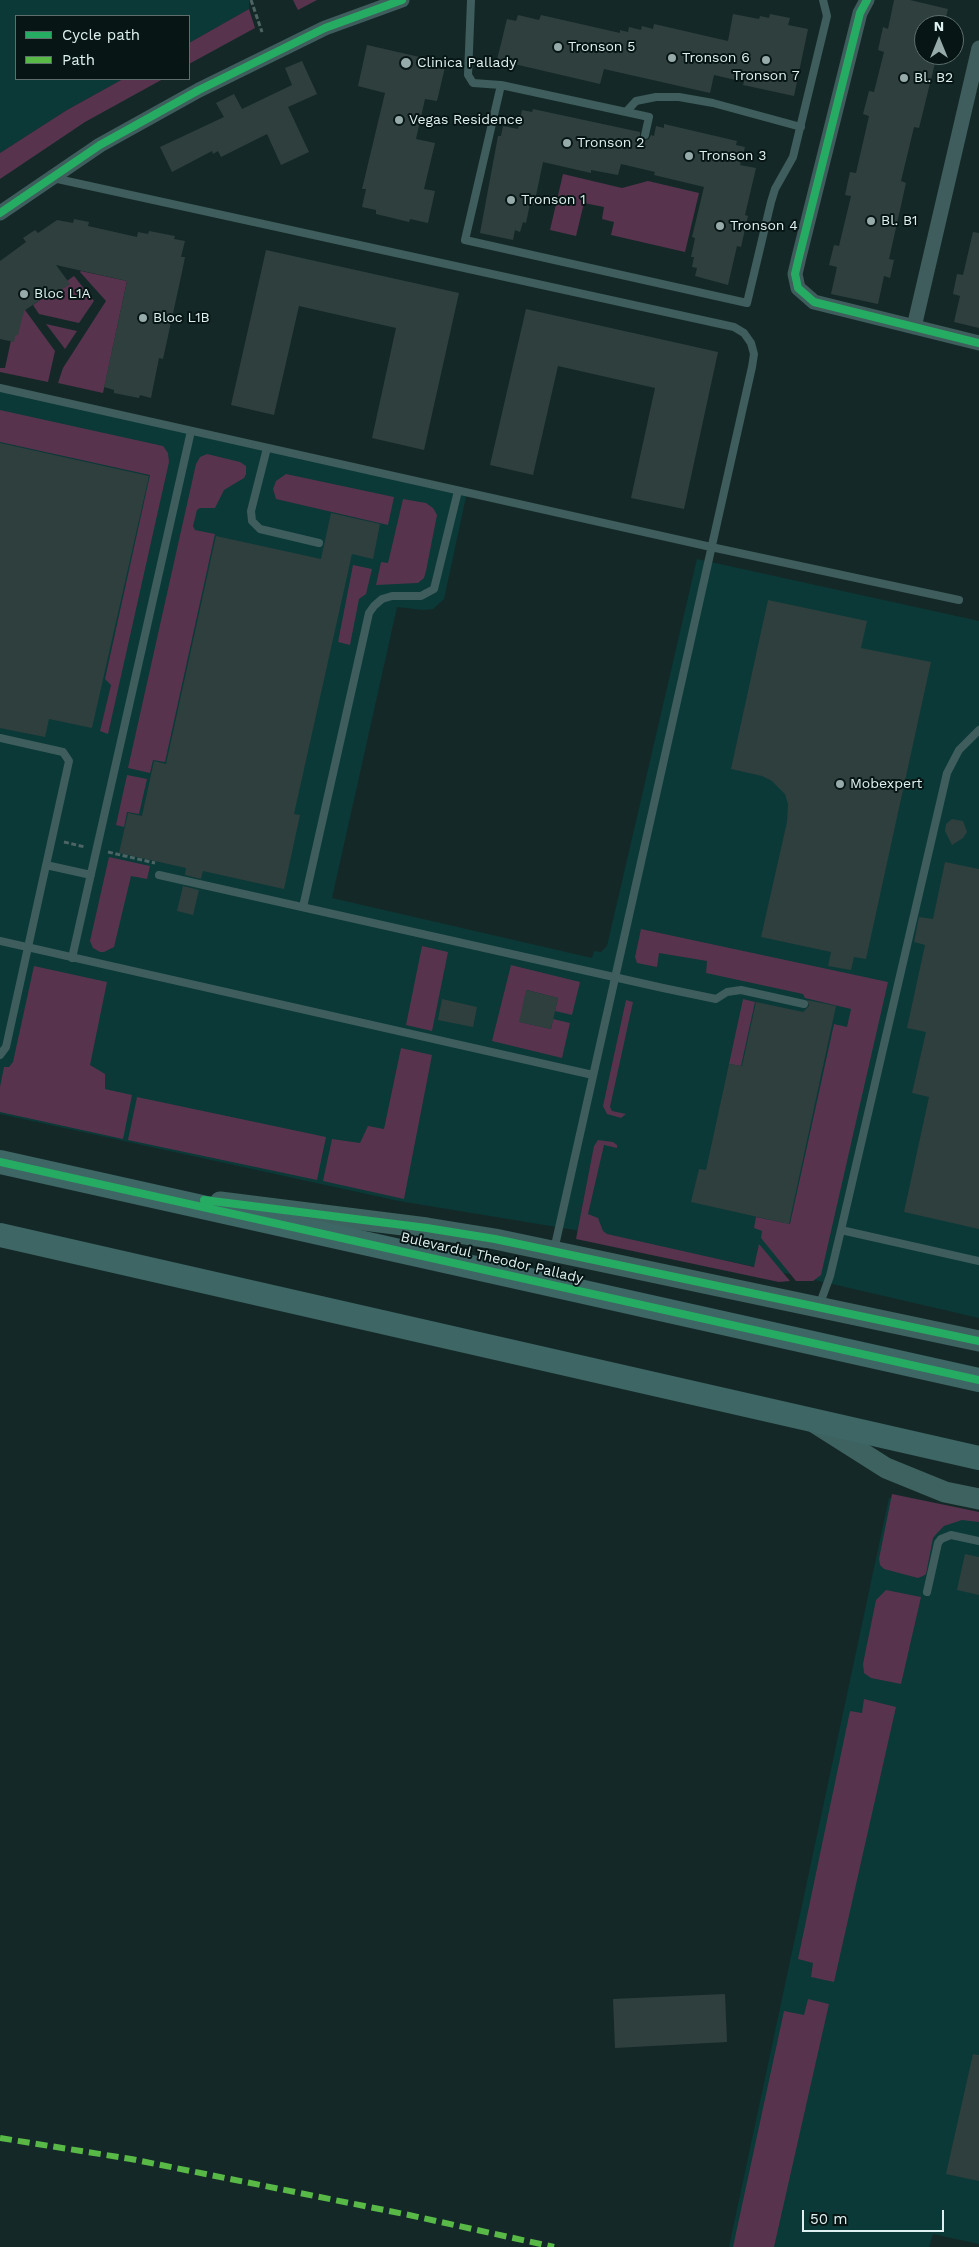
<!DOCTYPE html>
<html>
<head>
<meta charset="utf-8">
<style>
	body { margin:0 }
	#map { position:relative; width:979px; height:2247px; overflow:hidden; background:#142927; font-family:"Work Sans",sans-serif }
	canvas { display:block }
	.legend { position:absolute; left:15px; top:15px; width:175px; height:65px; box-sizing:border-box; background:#071615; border:1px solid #5d6e6d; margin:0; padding:6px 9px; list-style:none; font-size:15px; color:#def1f0 }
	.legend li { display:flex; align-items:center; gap:10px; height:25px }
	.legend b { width:25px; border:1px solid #5d6e6d }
	.north { position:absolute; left:914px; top:15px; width:50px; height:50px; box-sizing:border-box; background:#071615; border:1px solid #5d6e6d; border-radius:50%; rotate:0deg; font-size:14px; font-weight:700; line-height:20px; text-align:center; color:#def1f0 }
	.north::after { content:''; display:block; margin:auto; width:18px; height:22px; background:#97abaa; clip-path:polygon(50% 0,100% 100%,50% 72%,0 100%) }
	.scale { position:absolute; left:802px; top:2210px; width:142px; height:22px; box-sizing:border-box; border:2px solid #def1f0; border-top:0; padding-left:6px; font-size:15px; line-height:18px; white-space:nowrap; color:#def1f0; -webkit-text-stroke:4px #071615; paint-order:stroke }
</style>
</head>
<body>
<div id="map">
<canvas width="979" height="2247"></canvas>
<ul class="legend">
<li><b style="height:6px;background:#26ab63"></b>Cycle path</li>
<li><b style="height:6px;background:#58b947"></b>Path</li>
</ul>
<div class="north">N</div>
<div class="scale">50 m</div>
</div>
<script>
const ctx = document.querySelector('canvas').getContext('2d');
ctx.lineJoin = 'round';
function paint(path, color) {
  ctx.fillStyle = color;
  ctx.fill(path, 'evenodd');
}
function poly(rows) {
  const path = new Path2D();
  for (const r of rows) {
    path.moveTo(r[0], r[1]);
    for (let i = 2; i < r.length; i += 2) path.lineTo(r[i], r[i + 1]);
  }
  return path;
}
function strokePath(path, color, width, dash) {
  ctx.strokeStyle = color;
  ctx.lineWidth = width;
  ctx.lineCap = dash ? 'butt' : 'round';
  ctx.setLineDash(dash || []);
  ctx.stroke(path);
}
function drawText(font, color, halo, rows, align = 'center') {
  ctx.font = font + ' "Work Sans",sans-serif';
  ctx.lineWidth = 4;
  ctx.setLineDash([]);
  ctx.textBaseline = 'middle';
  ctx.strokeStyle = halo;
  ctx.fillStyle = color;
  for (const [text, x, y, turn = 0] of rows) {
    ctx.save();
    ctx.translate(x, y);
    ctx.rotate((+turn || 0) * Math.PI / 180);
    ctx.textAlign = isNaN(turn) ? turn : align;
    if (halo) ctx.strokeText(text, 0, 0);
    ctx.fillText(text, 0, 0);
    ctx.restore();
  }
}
const built = poly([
	[0,0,249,0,249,9,189,43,189,16,16,16,16,79,123,79,67,110,0,153],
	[0,388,467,492,444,599,433,609,423,610,397,607,332,898,592,958,594,951,601,952,607,946,697,559,979,621,979,1318,776,1271,575,1230,399,1201,0,1114],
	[889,1498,979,1518,979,2244,933,2234,929,2247,729,2247]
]);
const green = poly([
	[293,0,317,0,298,10],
	[249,9,255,28,189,64,189,43],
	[123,79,163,79,85,122,0,179,0,153,67,110],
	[563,174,622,188,648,181,699,193,685,252,611,235,614,222,602,219,604,207,584,203,576,236,550,230],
	[81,271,127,281,103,393,58,383,63,368,106,301,80,272],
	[74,276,94,301,79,323,39,314,33,305],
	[25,310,55,351,48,382,0,372,0,368,5,368,17,313],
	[46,324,77,331,65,349],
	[0,410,163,446,168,453,169,462,108,734,100,731,111,685,105,679,150,475,0,442],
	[207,454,240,462,246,466,246,474,244,478,224,490,215,508,200,508,197,510,193,526,195,530,215,534,165,762,153,760,150,773,128,768,196,464,200,457],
	[286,474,394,497,388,525,276,499,273,489,276,481],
	[403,499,426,503,433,508,437,515,426,571,424,578,418,583,376,585,381,562,388,563],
	[353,565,372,569,366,594,359,599,350,645,338,642],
	[127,775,147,779,139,814,127,812,124,827,116,825],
	[109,857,150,866,147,879,131,876,114,947,104,952,100,952,93,948,90,941],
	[641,929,888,982,821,1275,813,1281,796,1281,761,1238,762,1231,754,1228,756,1217,790,1224,834,1024,847,1027,851,1009,805,998,803,994,706,973,707,961,659,953,657,967,637,963,635,957],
	[422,946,448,952,432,1031,406,1025],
	[511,965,580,982,572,1015,555,1011,558,998,527,990,520,1022,551,1029,553,1019,570,1023,562,1058,492,1041],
	[34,966,107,982,90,1065,105,1074,105,1089,132,1095,123,1139,0,1112,0,1087,4,1067,9,1067,13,1062],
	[743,999,755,1002,741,1066,729,1064],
	[626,1000,633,1002,610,1107,612,1111,626,1114,621,1118,607,1114,603,1106],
	[401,1048,432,1055,404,1199,323,1181,332,1139,360,1143,368,1126,384,1129],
	[137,1097,326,1137,317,1180,128,1140],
	[598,1140,613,1142,617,1145,617,1148,604,1145,588,1214,598,1218,603,1231,607,1234,754,1267,759,1244,790,1281,779,1282,576,1239,594,1146],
	[892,1494,979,1512,979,1522,962,1520,944,1526,938,1532,933,1538,926,1574,923,1576,918,1578,884,1569,880,1565,879,1559],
	[886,1590,921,1597,901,1684,871,1678,864,1673,863,1664,876,1600],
	[864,1699,896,1707,834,1982,811,1977,813,1963,798,1959,850,1711,862,1713],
	[808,1999,829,2004,774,2247,733,2247,784,2011,804,2015]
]);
const building = poly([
	[894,0,910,0,948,9,944,25,924,25,924,55,937,55,919,128,914,127,901,181,906,183,889,259,894,260,890,278,884,276,878,304,831,294,837,267,829,265,834,245,839,246,851,196,845,195,850,172,856,173,869,116,863,114,869,91,874,92,884,52,878,50,883,27,888,29],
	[733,14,759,19,760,16,769,18,770,14,790,18,788,25,808,29,794,96,743,85,744,82,714,75,710,93,604,69,600,84,497,60,507,19,516,21,518,15,539,20,541,15,620,33,620,30,628,32,629,27,641,30,642,26,653,29,654,24,728,41],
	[367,45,446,63,437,101,425,99,416,139,435,143,424,189,435,191,428,223,410,219,409,222,376,214,376,210,362,207,366,189,362,189,385,93,358,86],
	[302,61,317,94,288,107,309,152,281,165,267,134,221,157,218,151,213,154,212,151,172,172,160,147,224,117,216,103,234,94,242,109,292,85,285,68],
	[533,109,640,132,640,137,644,141,649,139,651,135,654,136,656,126,664,128,664,124,737,141,736,145,745,147,740,165,756,168,745,215,748,216,741,247,737,246,728,285,695,276,697,268,692,267,694,257,691,257,695,238,692,237,704,187,654,175,655,172,621,164,618,175,591,170,591,173,543,162,534,205,530,204,526,223,523,222,520,232,515,230,513,240,480,233,498,136,501,136,503,126,518,129,522,110,532,112],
	[74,219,89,222,88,226,137,237,138,232,148,234,149,231,175,236,174,239,185,241,181,257,185,257,182,272,163,359,159,358,151,398,140,395,139,398,114,393,114,390,104,387,127,281,56,265,70,284,52,296,50,293,24,311,18,335,15,336,14,342,0,339,0,261,26,242,23,238,35,230,38,233,57,220,73,223],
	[973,232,979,233,979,328,954,322,960,296,953,294,957,274,963,275],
	[266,250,459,293,424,450,372,438,396,328,299,306,274,415,231,405],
	[526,309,718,352,684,509,631,498,655,388,558,366,533,475,490,465],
	[0,443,149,476,92,728,49,719,45,737,0,728],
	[331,513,380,524,373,559,352,554,294,814,300,815,284,889,203,871,201,879,185,875,186,868,119,853,128,813,142,816,154,761,166,764,216,536,321,559],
	[768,600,867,621,861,648,931,662,866,959,854,957,851,970,828,966,831,952,761,937,787,822,788,804,785,794,772,781,762,776,731,769],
	[952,819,963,821,967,832,963,838,952,845,945,831,946,824],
	[945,862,979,869,979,1229,904,1212,929,1097,912,1093,926,1032,907,1028,925,945,914,942,919,917,933,919],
	[183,886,199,890,193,915,177,911],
	[526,990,558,998,551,1029,519,1022],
	[442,999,477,1007,473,1027,438,1020],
	[807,1000,836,1006,789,1224,691,1202,699,1169,706,1170,729,1064,742,1066,756,1002,803,1012,809,1006],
	[965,1554,979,1557,979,1595,957,1590],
	[725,1994,727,2042,615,2048,613,1999],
	[973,2054,979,2055,979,2181,946,2174]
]);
const path = poly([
	[251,0,262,32],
	[64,842,85,847],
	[108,852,155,863]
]);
const lane = poly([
	[471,0,468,75,473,83,501,85,465,240,747,303,771,202,775,189,793,157,827,16,823,0],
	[501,85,626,112,636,101,656,97,679,97,713,103,801,127],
	[626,112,649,117,645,135],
	[53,178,734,327,744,333,751,343,754,354,752,367,554,1250],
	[0,388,711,547,959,600],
	[267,448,251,511,252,521,260,529,319,543],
	[0,738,63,752,69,761,6,1047,0,1055],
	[46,865,91,875],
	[159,875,663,988,716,999,727,992,741,990,804,1004],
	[303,907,369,613,374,606,382,599,392,596,421,596,434,589,458,491],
	[0,941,593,1075],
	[72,958,191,431],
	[841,1230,979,1261],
	[819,1306,830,1276,841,1230,947,773,959,750,979,730],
	[927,1592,938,1543,941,1539,951,1535,979,1541]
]);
const street = poly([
	[867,0,860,13,799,257,795,274,798,288,814,302,979,343],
	[0,213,100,145,199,90,325,28,402,0],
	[914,327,979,48]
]);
const secondary = poly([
	[220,1202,427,1228,495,1239,979,1341],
	[815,1423,886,1468,945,1492,979,1499]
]);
const primary = poly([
	[0,1162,979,1380],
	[0,1235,979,1458]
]);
const quiet = poly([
	[0,2138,131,2159,409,2215,554,2247]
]);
const cycleway = poly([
	[867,0,860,13,799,257,795,274,798,288,814,302,979,343],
	[0,213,100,145,199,90,325,28,402,0],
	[0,1162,979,1380],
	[204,1200,427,1228,495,1239,979,1341]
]);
const markers = [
	[558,47,5,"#97abaa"],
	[672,58,5,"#97abaa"],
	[766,60,5,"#97abaa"],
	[406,63,6,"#97abaa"],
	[904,78,5,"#97abaa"],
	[399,120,5,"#97abaa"],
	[567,143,5,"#97abaa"],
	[689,156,5,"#97abaa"],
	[511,200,5,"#97abaa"],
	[871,221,5,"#97abaa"],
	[720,226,5,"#97abaa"],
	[24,294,5,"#97abaa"],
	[143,318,5,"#97abaa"],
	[840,784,5,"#97abaa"]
];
const poiNames = [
	["Tronson 5",568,47],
	["Tronson 6",682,58],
	["Clinica Pallady",417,63],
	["Tronson 7",766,76,"center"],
	["Bl. B2",914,78],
	["Vegas Residence",409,120],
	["Tronson 2",577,143],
	["Tronson 3",699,156],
	["Tronson 1",521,200],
	["Bl. B1",881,221],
	["Tronson 4",730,226],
	["Bloc L1A",34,294],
	["Bloc L1B",153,318],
	["Mobexpert",850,784]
];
const streetNames = [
	["Bulevardul Theodor Pallady",492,1258,13]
];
paint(built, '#0a3937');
paint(green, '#57334e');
paint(building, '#2f3f3e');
strokePath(path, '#4c6463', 3, [5, 2.5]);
strokePath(lane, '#3e5d5c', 8);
strokePath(street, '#3e5d5c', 15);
strokePath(secondary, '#3e6260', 21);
strokePath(primary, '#3d6665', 24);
strokePath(quiet, '#58b947', 6, [12, 6]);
strokePath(cycleway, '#26ab63', 8);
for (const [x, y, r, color] of markers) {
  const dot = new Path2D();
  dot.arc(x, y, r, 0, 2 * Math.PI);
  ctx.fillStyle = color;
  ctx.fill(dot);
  strokePath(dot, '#071615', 2);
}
drawText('14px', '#def1f0', '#071615', poiNames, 'left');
drawText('14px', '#def1f0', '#071615', streetNames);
</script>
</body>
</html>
